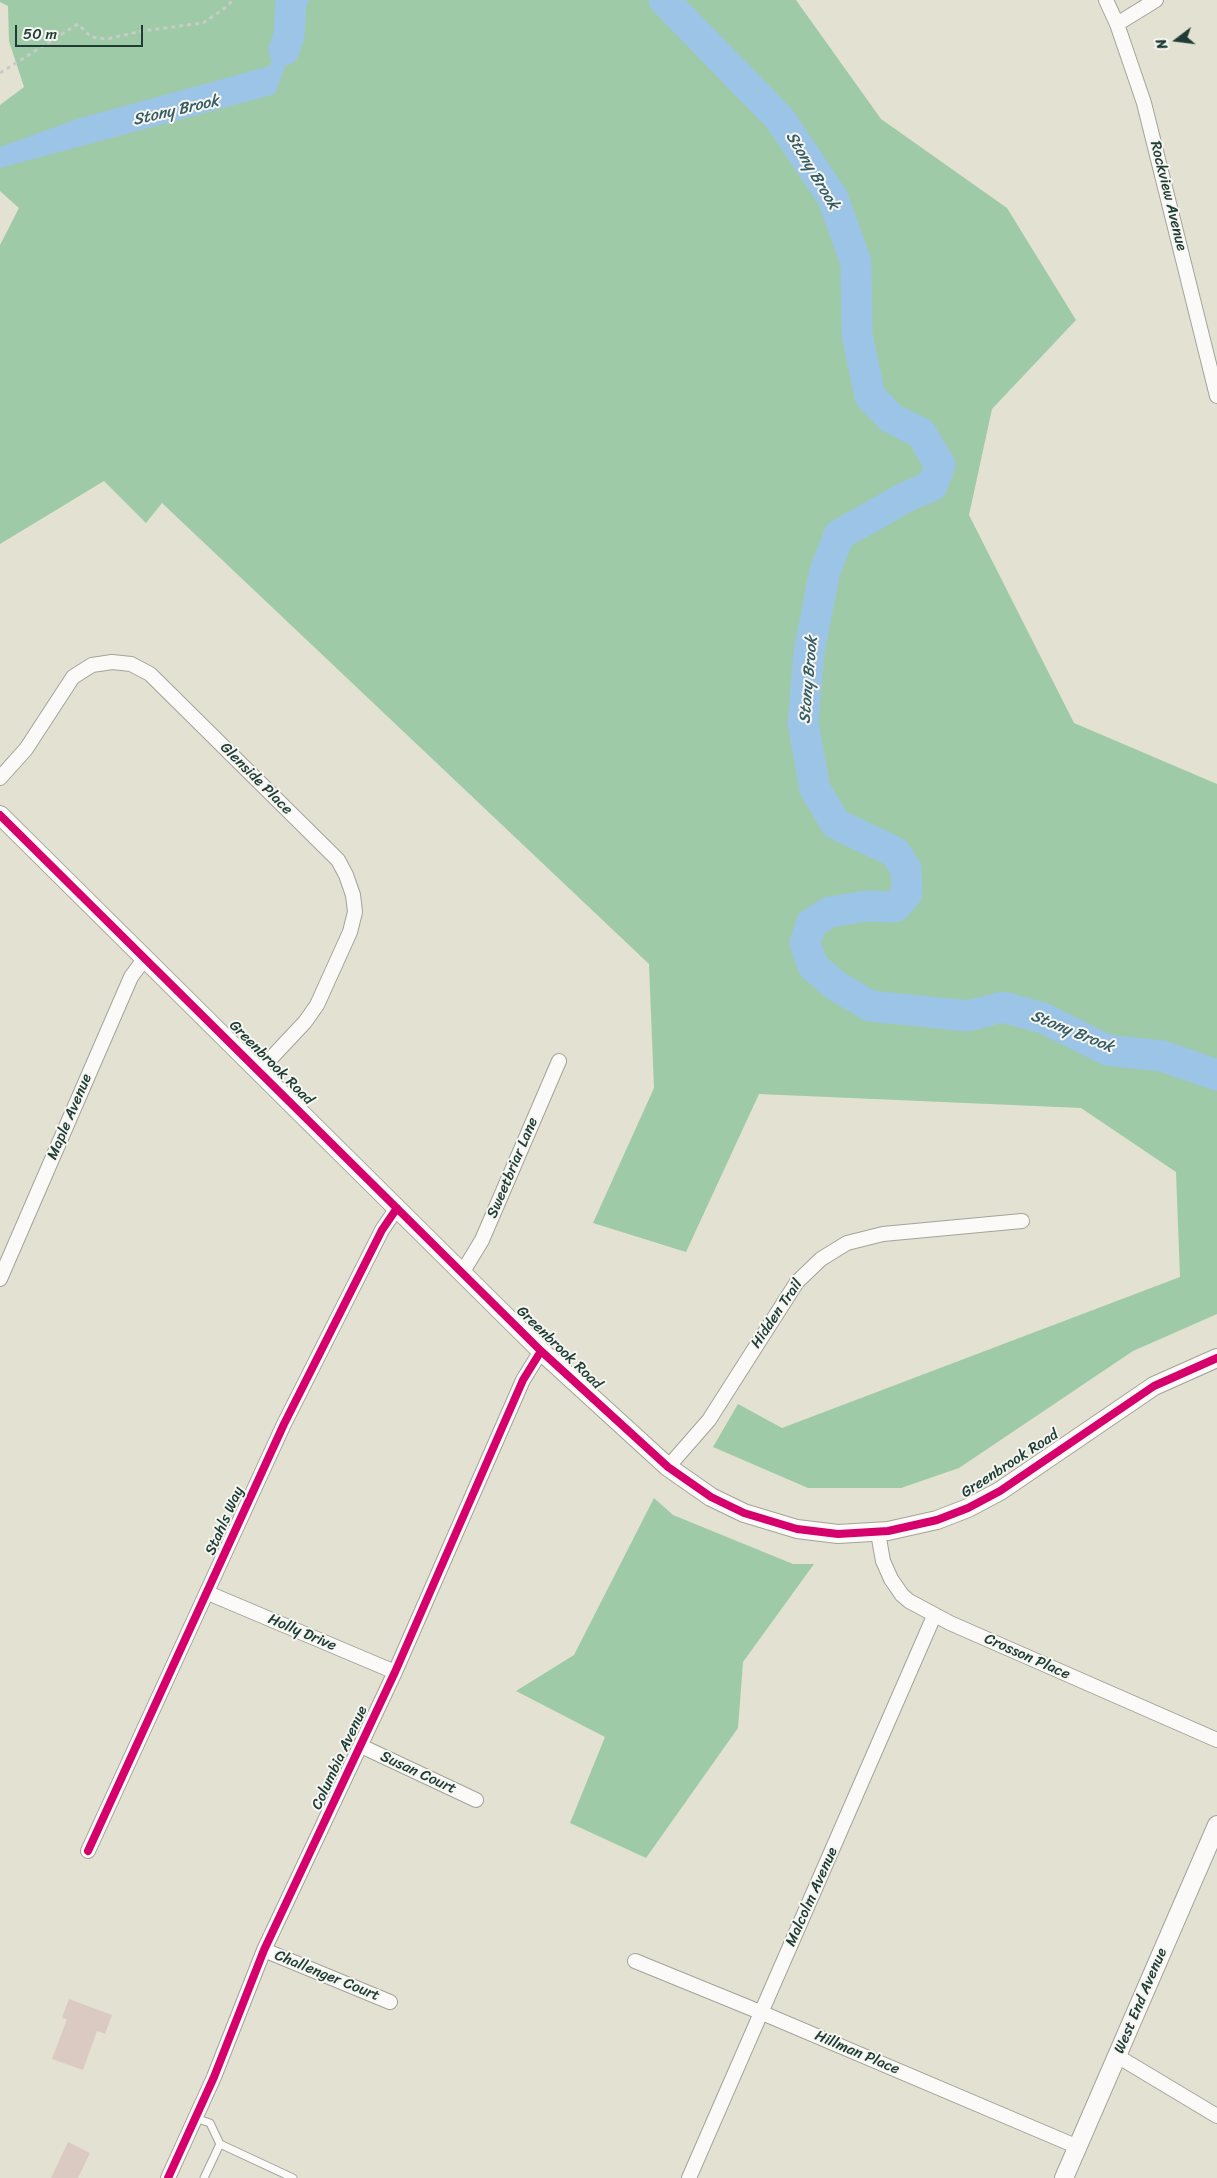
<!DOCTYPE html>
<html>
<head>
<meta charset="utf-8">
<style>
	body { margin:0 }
	#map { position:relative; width:1217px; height:2178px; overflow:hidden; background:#e3e1d2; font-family:Sriracha,sans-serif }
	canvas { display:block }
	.north { position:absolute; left:1152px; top:15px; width:50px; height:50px; -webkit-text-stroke:4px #f6f6f2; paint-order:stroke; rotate:255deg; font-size:14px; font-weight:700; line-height:20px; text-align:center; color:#1f3d34 }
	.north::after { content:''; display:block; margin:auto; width:18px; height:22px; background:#1f3d34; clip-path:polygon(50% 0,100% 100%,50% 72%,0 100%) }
	.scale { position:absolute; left:15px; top:25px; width:128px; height:22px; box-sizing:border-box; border:2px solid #1f3d34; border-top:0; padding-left:6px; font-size:15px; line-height:18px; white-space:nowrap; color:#1f3d34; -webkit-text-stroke:4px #f6f6f2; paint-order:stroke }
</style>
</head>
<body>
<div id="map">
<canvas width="1217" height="2178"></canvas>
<div class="north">N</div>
<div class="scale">50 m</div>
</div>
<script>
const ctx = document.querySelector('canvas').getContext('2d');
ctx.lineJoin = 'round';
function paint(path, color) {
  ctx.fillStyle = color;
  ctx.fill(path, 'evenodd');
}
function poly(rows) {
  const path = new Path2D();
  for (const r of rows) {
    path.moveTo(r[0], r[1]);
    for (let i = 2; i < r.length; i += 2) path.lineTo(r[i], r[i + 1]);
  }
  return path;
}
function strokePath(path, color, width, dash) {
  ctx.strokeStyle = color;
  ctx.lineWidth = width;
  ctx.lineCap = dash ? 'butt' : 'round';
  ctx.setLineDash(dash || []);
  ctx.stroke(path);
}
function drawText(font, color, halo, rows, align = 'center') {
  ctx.font = font + ' Sriracha,sans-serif';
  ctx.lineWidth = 4;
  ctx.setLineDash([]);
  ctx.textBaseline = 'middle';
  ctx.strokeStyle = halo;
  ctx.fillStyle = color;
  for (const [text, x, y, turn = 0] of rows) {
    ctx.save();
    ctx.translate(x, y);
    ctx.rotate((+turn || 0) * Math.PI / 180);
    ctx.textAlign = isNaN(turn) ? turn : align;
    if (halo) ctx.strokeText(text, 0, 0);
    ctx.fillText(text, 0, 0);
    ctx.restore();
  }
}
const forest = poly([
	[0,0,796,0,881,119,1007,208,1076,320,992,409,969,515,1074,723,1217,784,1217,1314,1133,1351,959,1468,901,1488,808,1488,713,1447,738,1404,782,1428,1180,1277,1176,1172,1081,1108,759,1094,686,1252,593,1223,654,1088,649,964,162,503,146,523,104,481,0,544,0,245,19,208,0,191,0,105,24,87,9,41,8,6,0,2],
	[654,1498,673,1515,793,1564,814,1564,743,1662,738,1728,646,1858,570,1823,605,1737,516,1691,574,1655]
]);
const water = poly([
	[294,0,309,0,275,94,0,168,0,147,80,118,270,66]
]);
const river = poly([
	[664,0,780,119,833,198,856,263,857,335,870,396,891,418,921,433,940,465,932,486,906,497,839,535,825,571,809,652,803,723,815,789,836,824,895,852,906,869,907,893,895,907,866,906,830,912,811,924,805,943,813,966,835,985,870,1006,968,1016,1003,1007,1043,1018,1107,1050,1162,1056,1217,1075],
	[284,50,289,36,291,0]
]);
const building = poly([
	[69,1999,112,2015,105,2034,97,2031,83,2070,52,2059,67,2019,62,2018],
	[68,2142,90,2153,78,2178,51,2178]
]);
const path = poly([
	[0,73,78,24,91,37,107,39,142,31,203,23,228,6,232,0]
]);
const service = poly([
	[195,2118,210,2123,220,2144,293,2178],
	[204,2178,220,2144]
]);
const minor = poly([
	[1106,0,1117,24,1144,103,1217,396],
	[1117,24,1156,0],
	[0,778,26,749,73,677,92,665,112,662,131,664,150,674,338,860,346,875,353,895,355,912,350,932,317,1005,305,1022,259,1071],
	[462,1273,482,1240,559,1061],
	[0,1279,131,977,145,958],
	[668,1467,709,1420,797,1282,821,1259,847,1243,883,1234,1022,1221],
	[878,1533,883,1561,891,1579,902,1595,909,1601,950,1623,1217,1740],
	[208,1593,395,1672],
	[361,1746,476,1800],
	[88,1851,284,1424,382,1230,397,1208],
	[264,1950,390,2002],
	[635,1961,760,2012,1078,2147],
	[1117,2056,1217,2116],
	[168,2178,214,2077,264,1950,395,1672,523,1380,541,1351],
	[689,2178,934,1616]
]);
const tertiary = poly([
	[0,815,541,1351,668,1467,711,1497,744,1513,797,1529,838,1534,888,1531,937,1520,968,1508,1000,1491,1154,1386,1217,1358],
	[1064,2178,1217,1825]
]);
const cycleway = poly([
	[0,815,541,1351,668,1467,711,1497,744,1513,797,1529,838,1534,888,1531,937,1520,968,1508,1000,1491,1154,1386,1217,1358],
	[88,1851,284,1424,382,1230,397,1208],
	[168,2178,214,2077,264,1950,395,1672,523,1380,541,1351]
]);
const streetNames = [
	["Rockview Avenue",1168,196,76],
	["Glenside Place",256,779,45],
	["Greenbrook Road",271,1063,45],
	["Maple Avenue",70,1117,-67],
	["Sweetbriar Lane",513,1168,-67],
	["Hidden Trail",777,1314,-56],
	["Greenbrook Road",559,1348,44],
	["Greenbrook Road",1010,1464,-33],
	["Stahls Way",225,1521,-66],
	["Holly Drive",302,1633,23],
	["Crosson Place",1027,1657,24],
	["Columbia Avenue",340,1758,-65],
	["Susan Court",418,1773,25],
	["Malcolm Avenue",812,1897,-66],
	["Challenger Court",327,1976,22],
	["West End Avenue",1141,2001,-67],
	["Hillman Place",857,2053,23]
];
const waterNames = [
	["Stony Brook",176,111,-13],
	["Stony Brook",812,171,59],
	["Stony Brook",809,680,-85],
	["Stony Brook",1072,1032,22]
];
paint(forest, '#9ecaa7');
paint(water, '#9cc4e6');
strokePath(river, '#9cc4e6', 31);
paint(building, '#dbcac2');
strokePath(service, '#a2a49a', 9);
strokePath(minor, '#a2a49a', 16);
strokePath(tertiary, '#a2a49a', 20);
strokePath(path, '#c9cbc7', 3, [4, 4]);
strokePath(service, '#fbfaf8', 7);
strokePath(minor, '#fbfaf8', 14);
strokePath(tertiary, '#fbfaf8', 18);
strokePath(cycleway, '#d6006c', 8);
drawText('15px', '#1f3d34', '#f6f6f2', streetNames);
drawText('italic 16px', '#365c63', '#f6f6f2', waterNames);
</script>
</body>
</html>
